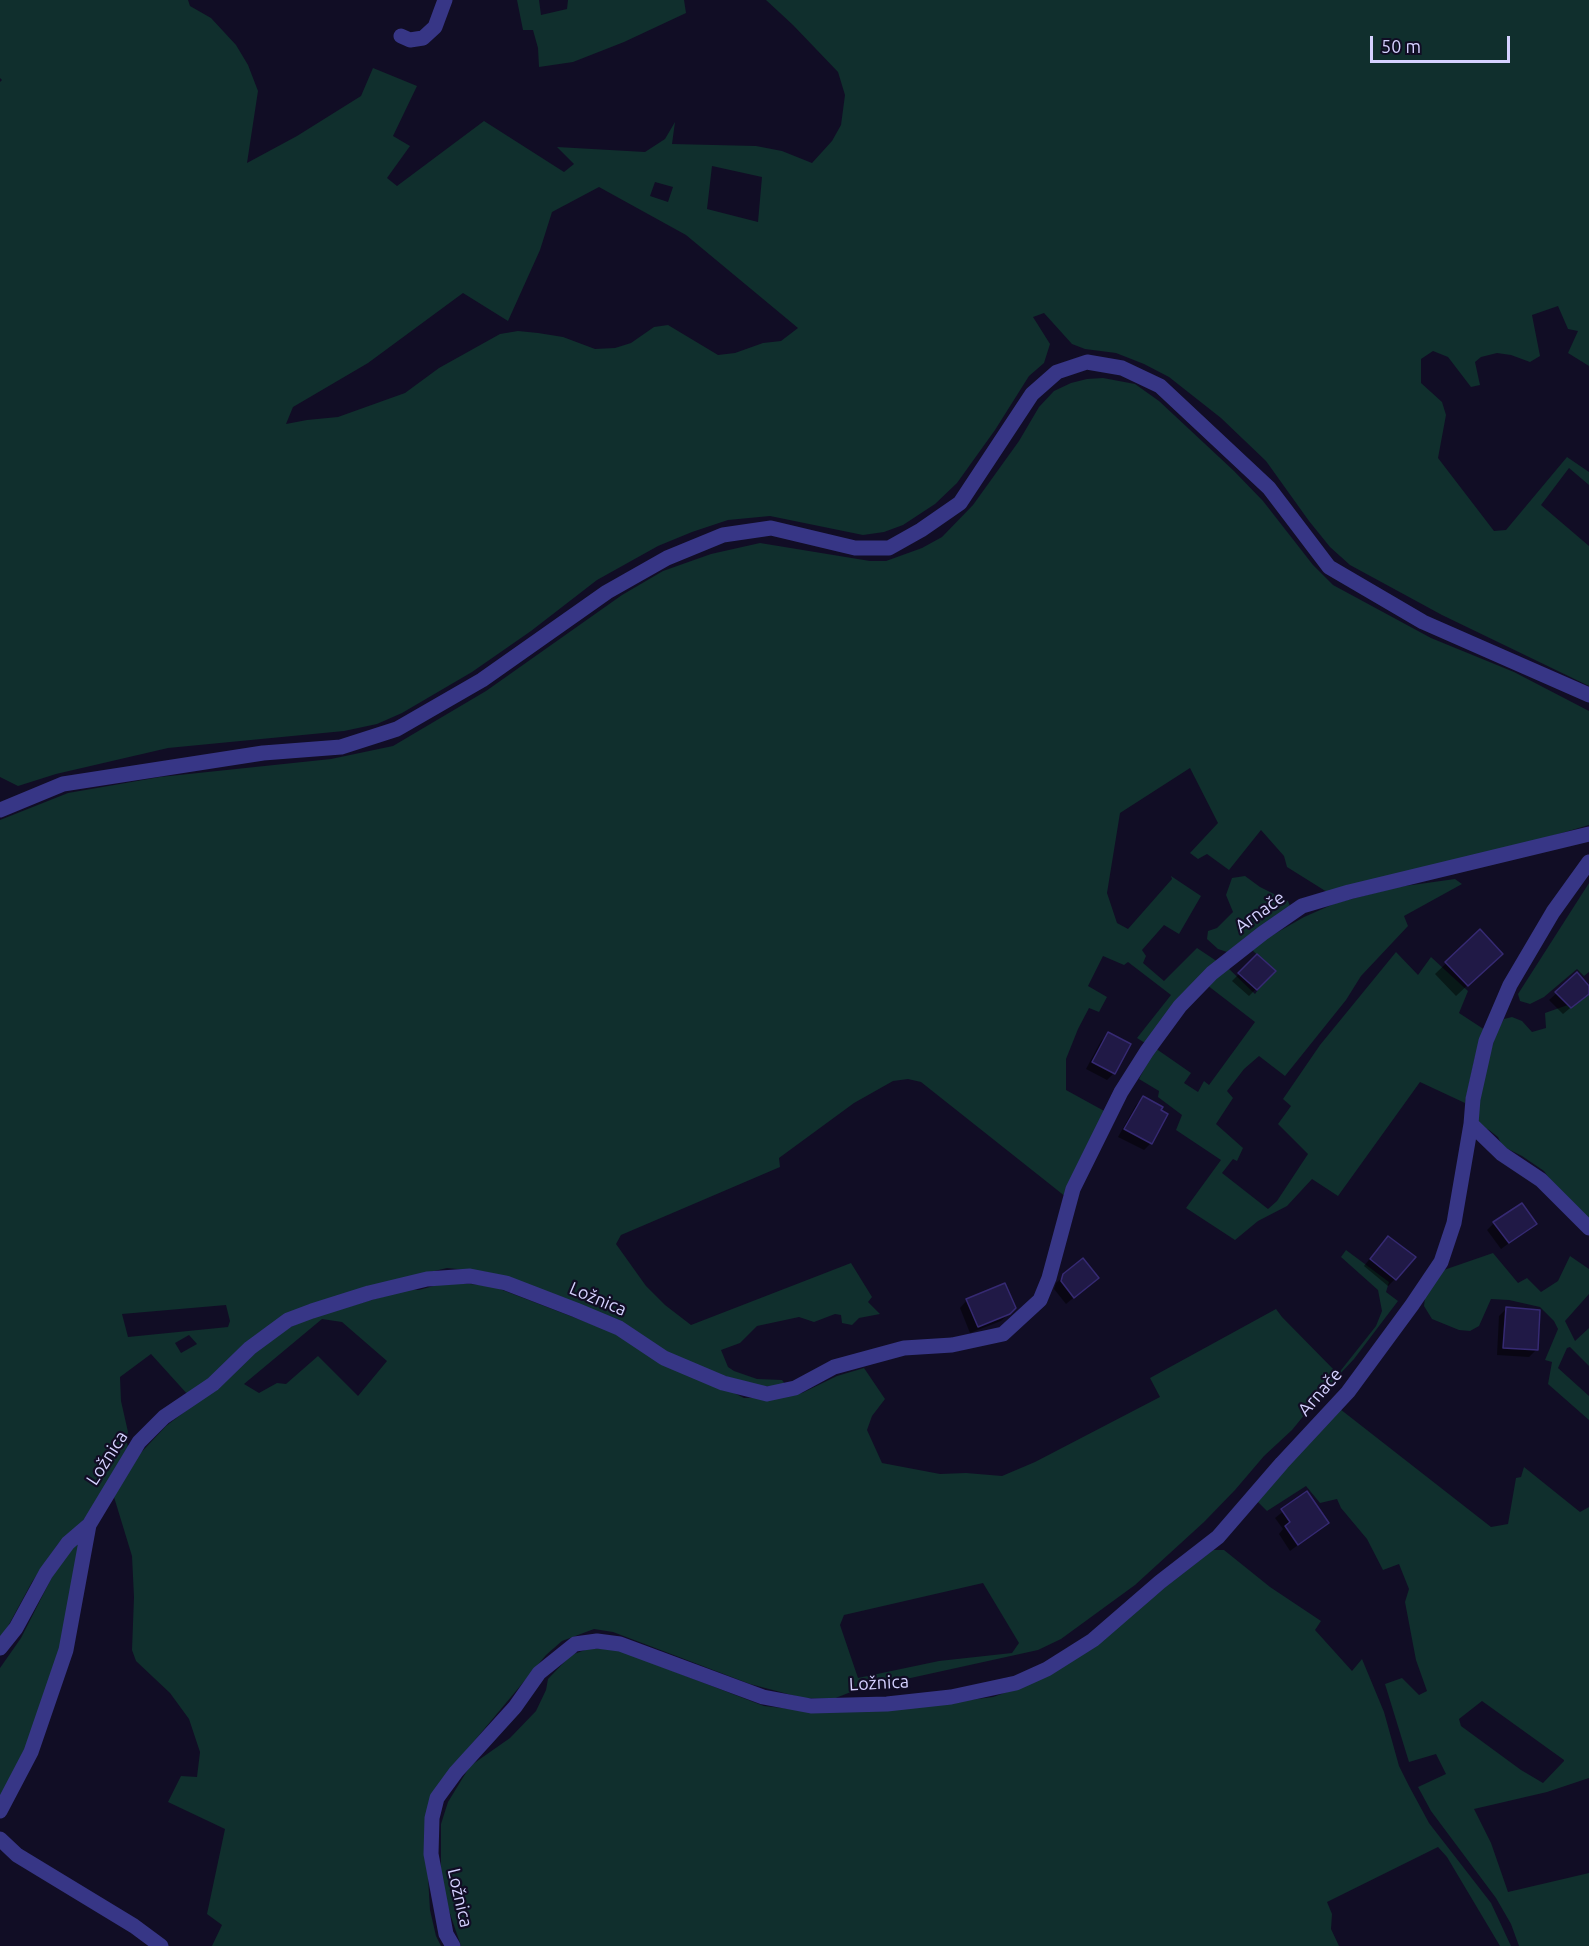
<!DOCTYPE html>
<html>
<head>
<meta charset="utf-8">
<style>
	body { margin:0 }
	#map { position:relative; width:1589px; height:1946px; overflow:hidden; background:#110d25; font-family:Ubuntu,sans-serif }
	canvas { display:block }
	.scale { position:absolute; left:1370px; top:36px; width:140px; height:27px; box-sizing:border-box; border:3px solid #d5d1ff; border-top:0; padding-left:8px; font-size:18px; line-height:21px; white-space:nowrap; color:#d5d1ff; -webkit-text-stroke:4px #110d25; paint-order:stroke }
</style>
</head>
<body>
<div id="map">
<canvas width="1589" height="1946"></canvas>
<div class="scale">50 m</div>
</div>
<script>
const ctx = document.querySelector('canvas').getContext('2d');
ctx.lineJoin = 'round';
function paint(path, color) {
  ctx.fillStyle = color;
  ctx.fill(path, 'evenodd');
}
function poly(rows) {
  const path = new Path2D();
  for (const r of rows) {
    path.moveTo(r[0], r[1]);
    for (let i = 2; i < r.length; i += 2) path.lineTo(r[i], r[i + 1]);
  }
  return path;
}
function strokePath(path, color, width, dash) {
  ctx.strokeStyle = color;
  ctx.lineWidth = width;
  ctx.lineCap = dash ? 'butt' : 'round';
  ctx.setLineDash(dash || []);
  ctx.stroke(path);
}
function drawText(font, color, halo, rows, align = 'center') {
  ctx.font = font + ' Ubuntu,sans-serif';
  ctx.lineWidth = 4.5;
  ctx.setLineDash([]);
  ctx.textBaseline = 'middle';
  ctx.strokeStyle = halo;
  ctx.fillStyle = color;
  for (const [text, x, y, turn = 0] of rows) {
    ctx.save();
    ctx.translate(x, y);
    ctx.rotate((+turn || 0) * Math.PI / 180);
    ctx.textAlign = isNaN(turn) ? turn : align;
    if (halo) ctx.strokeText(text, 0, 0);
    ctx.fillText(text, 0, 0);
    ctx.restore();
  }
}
const green = poly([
	[0,0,188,0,190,6,211,18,236,45,248,65,258,91,247,163,297,136,361,96,373,68,417,86,393,136,410,146,387,178,397,186,484,121,564,172,574,164,557,147,645,152,665,139,675,122,672,144,756,146,782,151,812,163,832,141,841,125,845,95,838,72,793,25,766,0,1589,0,1589,366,1568,353,1578,331,1568,329,1558,306,1532,315,1540,356,1530,362,1511,355,1497,353,1481,357,1475,362,1480,385,1471,387,1448,357,1433,351,1421,359,1421,383,1442,402,1446,415,1438,458,1494,531,1506,530,1567,457,1589,472,1589,485,1569,468,1541,505,1589,546,1589,686,1442,615,1350,565,1330,547,1309,521,1266,461,1221,418,1169,377,1144,364,1116,353,1085,349,1072,344,1044,313,1033,317,1050,344,1044,363,1029,376,995,430,957,483,935,504,903,525,884,532,863,535,770,516,728,520,692,532,658,546,597,580,531,631,472,672,402,713,377,724,344,731,168,748,56,774,18,786,0,777,0,82,2,80,0,78],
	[712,166,762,177,758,222,707,209],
	[655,182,673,187,668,202,650,196],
	[599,187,686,235,798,328,781,341,763,343,735,353,718,355,668,325,654,327,631,343,615,348,595,349,563,337,538,333,518,331,500,334,439,368,405,393,338,417,307,420,286,424,293,407,368,363,463,293,508,321,540,250,552,212],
	[517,0,539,0,541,15,567,9,568,0,684,0,686,13,624,42,573,62,539,67,538,48,533,30,523,30],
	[1103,378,1135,384,1159,401,1234,471,1263,501,1313,565,1333,585,1431,638,1514,672,1589,711,1589,825,1531,842,1327,892,1287,867,1284,856,1261,830,1229,870,1207,854,1198,859,1190,853,1218,823,1190,768,1120,813,1107,893,1117,923,1128,929,1172,879,1171,876,1201,896,1179,934,1164,925,1142,950,1146,956,1143,963,1164,981,1197,948,1218,962,1145,1043,1137,1038,1171,995,1128,962,1124,965,1103,956,1088,986,1107,997,1099,1012,1089,1008,1078,1029,1066,1059,1066,1090,1106,1112,1066,1197,921,1082,908,1079,893,1081,854,1103,779,1158,780,1167,621,1235,616,1244,646,1286,665,1305,691,1325,851,1263,872,1297,868,1302,880,1314,859,1318,852,1325,842,1323,841,1315,835,1314,814,1322,799,1317,757,1326,740,1343,721,1350,728,1367,734,1371,757,1379,782,1380,785,1384,778,1386,756,1386,726,1378,677,1360,637,1334,619,1320,487,1272,447,1268,384,1283,308,1308,189,1396,151,1354,120,1377,121,1401,128,1432,126,1439,128,1447,98,1500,79,1526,58,1544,32,1582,0,1641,0,820,68,793,160,777,331,759,393,746,486,691,622,595,663,571,711,554,760,543,870,561,886,561,922,548,942,537,973,505,1019,441,1039,407,1054,391,1071,383,1087,379],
	[226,1305,230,1321,228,1327,128,1337,122,1314],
	[189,1335,197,1344,181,1353,175,1343],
	[1245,876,1260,887,1288,901,1291,909,1227,952,1218,949,1207,939,1208,931,1217,928,1233,912,1226,895,1232,878],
	[1455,879,1462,884,1404,916,1408,926,1361,976,1346,1000,1285,1076,1259,1056,1244,1069,1227,1091,1233,1098,1216,1124,1243,1148,1237,1161,1233,1159,1222,1173,1268,1209,1277,1201,1308,1154,1278,1124,1291,1106,1283,1099,1320,1045,1396,952,1418,975,1431,957,1468,991,1459,1013,1485,1030,1475,1057,1465,1103,1420,1082,1338,1196,1312,1179,1287,1206,1258,1221,1235,1240,1186,1208,1221,1160,1176,1130,1182,1115,1158,1097,1159,1091,1139,1079,1155,1048,1191,1073,1184,1083,1198,1092,1204,1081,1209,1085,1255,1022,1207,985,1227,967,1255,994,1273,970,1250,948,1304,917,1336,903,1398,887],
	[1589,883,1589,972,1584,976,1577,969,1544,997,1530,1004,1520,1001,1518,994],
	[1589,994,1589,1222,1556,1188,1544,1171,1522,1156,1502,1146,1498,1137,1489,1130,1476,1124,1477,1093,1497,1031,1504,1019,1512,1017,1522,1021,1532,1032,1546,1028,1545,1013,1579,1001],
	[1346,1250,1389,1282,1386,1292,1398,1301,1354,1359,1324,1391,1292,1430,1264,1456,1235,1490,1204,1522,1135,1585,1061,1639,1038,1650,856,1690,833,1699,803,1698,750,1684,613,1632,594,1629,562,1641,546,1655,440,1782,428,1877,430,1910,436,1936,441,1946,212,1946,222,1925,207,1914,225,1829,168,1802,181,1776,197,1777,200,1752,189,1719,170,1693,136,1661,132,1650,134,1597,132,1556,114,1497,134,1460,166,1426,217,1387,265,1344,282,1331,310,1318,409,1289,419,1290,448,1282,492,1286,620,1335,744,1398,771,1397,802,1393,837,1376,864,1368,885,1399,872,1416,867,1430,882,1463,940,1474,966,1473,1002,1476,1035,1462,1160,1397,1150,1378,1276,1309,1282,1317,1338,1374,1376,1326,1382,1311,1378,1290,1341,1257],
	[322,1319,342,1322,387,1361,358,1396,318,1356,286,1384,277,1383,259,1393,244,1384],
	[983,1583,1019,1643,1012,1653,939,1661,858,1678,840,1625,844,1615],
	[1493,1253,1518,1283,1527,1278,1541,1292,1558,1281,1570,1256,1589,1269,1589,1294,1565,1321,1575,1341,1589,1328,1589,1366,1570,1347,1567,1348,1558,1368,1589,1396,1589,1420,1548,1384,1552,1362,1545,1360,1558,1329,1554,1321,1540,1307,1509,1300,1491,1299,1479,1326,1470,1331,1459,1330,1432,1319,1424,1306,1425,1297,1438,1272],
	[1340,1409,1491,1527,1508,1524,1516,1478,1521,1477,1524,1467,1580,1512,1589,1507,1589,1778,1547,1792,1474,1809,1491,1843,1508,1892,1589,1873,1589,1946,1519,1946,1511,1924,1496,1898,1431,1811,1418,1787,1446,1774,1436,1754,1409,1762,1385,1684,1402,1678,1419,1695,1427,1691,1416,1660,1405,1602,1409,1589,1399,1564,1383,1570,1367,1539,1341,1508,1337,1499,1320,1503,1306,1486,1267,1511,1256,1500],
	[1482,1701,1564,1760,1564,1761,1543,1783,1521,1770,1461,1726,1459,1719],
	[78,1539,82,1541,60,1656,30,1744,0,1800,0,1668,21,1638,54,1573],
	[1213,1550,1224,1550,1270,1587,1321,1621,1315,1630,1352,1671,1362,1659,1384,1712,1399,1766,1409,1786,1429,1823,1491,1903,1511,1946,1500,1946,1447,1857,1438,1847,1327,1902,1332,1914,1331,1929,1339,1946,461,1946,444,1896,441,1873,441,1824,448,1802,470,1766,510,1738,536,1711,546,1690,548,1679,571,1655,588,1649,613,1648,764,1706,819,1712,890,1710,993,1697,1021,1687,1132,1613]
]);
const shadow = poly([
	[1480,931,1490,964,1456,996,1435,974],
	[1257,956,1274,971,1249,996,1232,981],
	[1577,975,1589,988,1589,992,1563,1014,1549,1000],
	[1109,1034,1114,1073,1107,1080,1086,1069,1101,1041],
	[1143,1098,1151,1143,1144,1150,1118,1137,1136,1105],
	[1521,1205,1535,1224,1501,1249,1487,1230,1494,1223],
	[1381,1245,1395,1279,1388,1286,1364,1266],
	[1064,1276,1090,1284,1066,1304,1054,1289,1056,1283],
	[967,1300,1015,1308,1001,1321,970,1333,960,1308],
	[1507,1308,1536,1350,1529,1357,1497,1355,1499,1316],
	[1306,1493,1327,1523,1290,1551,1279,1534,1283,1529,1275,1518]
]);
const building = poly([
	[1480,929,1503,954,1468,986,1445,962,1480,929],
	[1257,954,1276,971,1257,990,1238,973,1257,954],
	[1577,972,1589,986,1589,994,1571,1008,1555,992,1577,972],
	[1108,1032,1131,1044,1115,1074,1092,1062,1108,1032],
	[1143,1096,1163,1107,1161,1110,1168,1114,1152,1144,1124,1129,1143,1096],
	[1522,1203,1537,1224,1509,1243,1493,1222,1522,1203],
	[1388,1236,1416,1257,1396,1280,1370,1259,1388,1236],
	[1083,1258,1099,1278,1074,1298,1061,1281,1063,1274,1083,1258],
	[1005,1283,1016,1308,1010,1314,978,1327,966,1299,1005,1283],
	[1506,1307,1540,1310,1538,1350,1503,1348,1506,1307],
	[1307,1491,1329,1523,1298,1545,1285,1526,1290,1522,1281,1509,1307,1491]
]);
const minor = poly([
	[401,36,410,40,423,38,435,27,445,0],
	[0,810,63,784,263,753,341,747,397,729,482,680,607,592,667,558,723,535,771,528,855,548,889,548,921,530,960,503,1032,394,1057,372,1087,362,1122,368,1160,386,1269,488,1329,567,1423,622,1589,695],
	[1471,1124,1502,1154,1541,1180,1589,1228],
	[0,1648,16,1628,46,1573,68,1543,89,1525],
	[0,1811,31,1752,66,1650,89,1525,139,1442,164,1417,213,1384,250,1348,288,1320,312,1311,369,1293,427,1279,470,1276,506,1283,576,1310,619,1328,664,1358,723,1383,767,1394,795,1388,834,1367,904,1348,952,1345,1003,1334,1040,1300,1049,1278,1073,1189,1121,1092,1147,1051,1180,1006,1212,973,1263,933,1302,906,1349,892,1589,834],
	[0,1839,17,1855,134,1926,161,1946],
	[453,1946,446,1934,431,1854,432,1818,437,1798,456,1772,515,1707,539,1673,575,1644,597,1641,620,1644,763,1697,811,1706,887,1704,951,1697,1016,1683,1047,1669,1093,1640,1160,1582,1218,1537,1282,1463,1348,1392,1412,1305,1441,1262,1454,1223,1471,1124,1473,1099,1486,1041,1510,985,1553,912,1589,862]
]);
const streetNames = [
	["Arnače",1260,912,-36],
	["Ložnica",598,1299,23],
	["Arnače",1320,1392,-49],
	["Ložnica",107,1458,-57],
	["Ložnica",879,1683,-3],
	["Ložnica",460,1898,77]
];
paint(green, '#102f2d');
paint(shadow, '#0007');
paint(building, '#201946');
strokePath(building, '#362a73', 1.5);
strokePath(minor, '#373686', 15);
drawText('18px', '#d5d1ff', '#110d25', streetNames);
</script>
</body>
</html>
